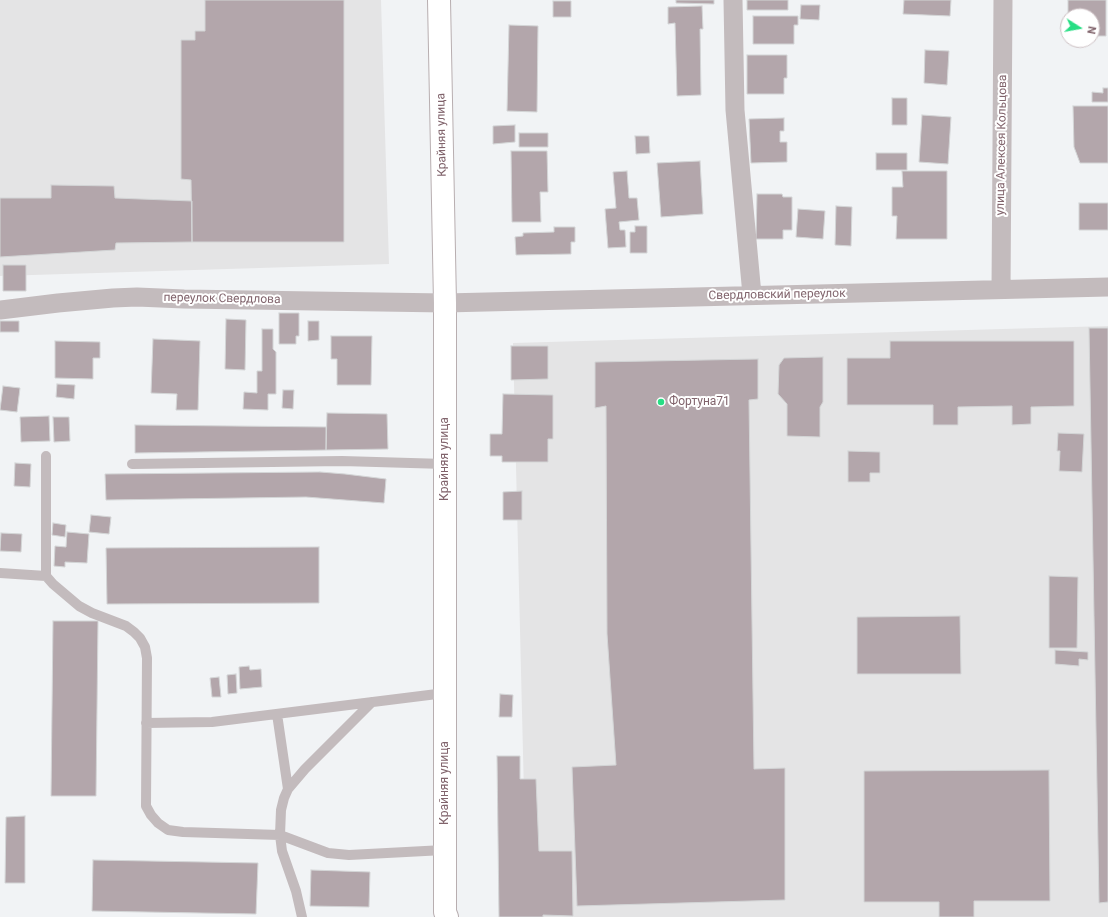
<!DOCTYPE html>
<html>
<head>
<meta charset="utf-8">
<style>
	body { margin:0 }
	#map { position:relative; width:1108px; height:917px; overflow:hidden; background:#f1f3f5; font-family:Roboto,sans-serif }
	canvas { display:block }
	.north { position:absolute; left:1060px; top:8px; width:40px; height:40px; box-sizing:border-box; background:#fff; border:1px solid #cdc1c4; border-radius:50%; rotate:101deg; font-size:11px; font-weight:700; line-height:16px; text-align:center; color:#81646c }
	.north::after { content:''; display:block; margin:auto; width:14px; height:18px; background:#27de84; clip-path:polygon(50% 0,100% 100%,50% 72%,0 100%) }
</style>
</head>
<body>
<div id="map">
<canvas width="1108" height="917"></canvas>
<div class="north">N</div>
</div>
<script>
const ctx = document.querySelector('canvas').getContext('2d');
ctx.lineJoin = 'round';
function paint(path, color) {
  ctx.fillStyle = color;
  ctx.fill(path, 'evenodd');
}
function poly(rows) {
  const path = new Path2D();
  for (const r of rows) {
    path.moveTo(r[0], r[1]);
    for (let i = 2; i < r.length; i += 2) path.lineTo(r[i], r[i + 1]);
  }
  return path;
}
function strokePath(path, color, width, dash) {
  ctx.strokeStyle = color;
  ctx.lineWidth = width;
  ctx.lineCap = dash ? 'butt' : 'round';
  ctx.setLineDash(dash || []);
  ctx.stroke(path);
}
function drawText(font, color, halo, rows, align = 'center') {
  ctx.font = font + ' Roboto,sans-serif';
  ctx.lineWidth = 4;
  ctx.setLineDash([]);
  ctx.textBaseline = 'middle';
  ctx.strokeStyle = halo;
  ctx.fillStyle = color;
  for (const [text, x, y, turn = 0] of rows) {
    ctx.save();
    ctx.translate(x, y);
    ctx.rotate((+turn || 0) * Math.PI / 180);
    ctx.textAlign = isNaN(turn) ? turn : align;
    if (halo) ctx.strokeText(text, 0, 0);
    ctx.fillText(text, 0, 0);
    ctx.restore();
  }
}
const built = poly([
	[0,0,381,0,389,264,0,276],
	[1108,326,1108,917,527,917,513,343]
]);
const building = poly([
	[205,0,344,0,344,242,192,242,191,180,181,179,181,40,195,40,195,31,205,31,205,0],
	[676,0,714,0,714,4,676,3,676,0],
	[747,0,788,0,788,10,747,10,747,0],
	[904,0,951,0,950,16,903,14,904,0],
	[1068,0,1106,0,1106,36,1092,36,1092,16,1068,16,1068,36,1064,36,1064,19,1068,19,1068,0],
	[553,1,571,1,571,17,553,17,553,1],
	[801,5,820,5,819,20,800,19,801,5],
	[702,6,703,29,700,29,701,95,677,96,675,23,668,24,668,7,702,6],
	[753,16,798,16,798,25,794,25,794,44,753,44,753,16],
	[509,25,538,26,537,112,507,111,509,25],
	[925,50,949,51,947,85,924,83,925,50],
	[747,55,787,55,787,78,784,78,784,94,747,94,747,55],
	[1103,88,1108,88,1108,102,1092,102,1092,92,1103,93,1103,88],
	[892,98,907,98,907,125,892,125,892,98],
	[1073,106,1108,106,1108,163,1080,163,1074,147,1073,106],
	[922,115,951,117,948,164,919,162,922,115],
	[784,118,784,131,780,131,780,142,787,142,787,162,751,163,749,119,784,118],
	[515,125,515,142,493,144,493,126,515,125],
	[519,133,548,133,548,147,519,147,519,133],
	[635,136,649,136,650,153,636,154,635,136],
	[511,151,547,151,548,192,540,192,541,222,512,222,511,151],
	[876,153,907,153,907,170,876,170,876,153],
	[700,161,703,214,661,217,657,163,700,161],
	[627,171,629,198,637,198,639,220,619,222,620,230,625,230,626,247,608,248,605,209,616,208,613,172,627,171],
	[902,171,947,171,947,239,896,239,897,216,892,216,892,187,903,187,902,171],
	[51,185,114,186,115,198,192,201,192,242,116,243,115,250,0,257,0,198,51,198,51,185],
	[757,194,782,194,783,197,792,197,792,230,783,230,783,239,756,239,757,194],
	[1079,203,1108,203,1108,230,1079,230,1079,203],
	[836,206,852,207,851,246,835,245,836,206],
	[798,209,825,211,823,239,796,237,798,209],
	[635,226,647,226,647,253,630,253,630,232,635,232,635,226],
	[554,227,575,227,575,242,571,242,571,254,516,255,515,237,523,236,523,233,554,232,554,227],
	[3,265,26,265,26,291,3,291,3,265],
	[279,313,299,313,299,336,296,336,296,344,279,344,279,313],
	[226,319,246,320,245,370,225,369,226,319],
	[0,321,19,321,19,332,0,332,0,321],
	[308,321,319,321,319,340,308,341,308,321],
	[1089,328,1108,328,1108,902,1099,903,1089,328],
	[262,329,273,329,273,349,276,352,276,394,268,394,268,410,243,409,244,392,257,393,257,371,262,371,262,329],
	[331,336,372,336,371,385,337,385,337,359,331,359,331,336],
	[153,339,200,341,198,410,176,410,177,394,151,393,153,339],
	[55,341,100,342,100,358,93,358,93,379,55,378,55,341],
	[890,341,1074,341,1074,406,1031,407,1031,424,1012,425,1012,406,958,407,958,425,933,425,933,405,847,405,847,358,890,358,890,341],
	[511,346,548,346,548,379,511,380,511,346],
	[823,357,823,402,820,407,820,437,787,436,787,404,778,394,779,365,784,358,823,357],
	[758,359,758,399,749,400,754,769,785,768,785,900,577,906,572,767,616,765,607,634,606,406,595,408,595,362,758,359],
	[57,384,75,385,74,399,56,397,57,384],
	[3,386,20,388,17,412,0,410,3,386],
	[283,390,294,390,293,409,282,408,283,390],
	[503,394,553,395,553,439,548,439,548,462,502,462,502,456,490,456,490,434,502,434,503,394],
	[327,413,387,414,388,449,326,450,327,413],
	[49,416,50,441,21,442,20,417,49,416],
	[53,417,69,417,70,441,54,442,53,417],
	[135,425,326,427,326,450,135,453,135,425],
	[1058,433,1084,434,1082,472,1059,471,1060,451,1057,451,1058,433],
	[848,451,880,452,880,473,870,473,870,482,848,482,848,451],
	[15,463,31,464,30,487,14,486,15,463],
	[320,472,345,474,386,479,384,503,306,497,106,500,105,474,320,472],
	[522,491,522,520,503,520,503,492,522,491],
	[91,515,111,517,109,534,89,532,91,515],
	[53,523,66,525,65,537,52,535,53,523],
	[67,532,89,534,87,563,65,562,65,567,54,566,55,546,66,547,67,532],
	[1,533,22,534,21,552,0,551,1,533],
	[319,547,319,603,107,604,106,548,319,547],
	[1049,576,1078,577,1077,648,1049,648,1049,576],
	[960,616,961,674,857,674,857,617,960,616],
	[53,621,98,621,96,796,51,796,53,621],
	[1055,650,1088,652,1088,660,1079,659,1079,666,1055,664,1055,650],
	[249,666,250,670,261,669,262,687,240,689,239,667,249,666],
	[236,674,237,693,228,694,227,675,236,674],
	[219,677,221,697,212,697,210,678,219,677],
	[500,694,513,695,512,717,499,717,500,694],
	[497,756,520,756,520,779,536,779,539,851,572,851,573,916,543,915,543,917,499,917,497,756],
	[1049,770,1050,901,974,901,974,917,939,917,939,902,864,902,864,771,1049,770],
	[25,816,25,883,5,883,6,817,25,816],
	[93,860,258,863,256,914,92,911,93,860],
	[311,870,370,872,369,907,310,906,311,870]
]);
const service = poly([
	[46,456,46,576,53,584,79,606,92,613,126,626,134,632,140,638,145,647,147,658,146,806,151,815,158,823,168,830,183,832,280,835,328,853,349,855,444,850],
	[132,464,342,461,445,464],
	[0,573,46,576],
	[277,714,288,789],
	[146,723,212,722,445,693],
	[302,917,296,891,282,851,280,835,281,810,284,798,288,789,305,769,372,702]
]);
const minor = poly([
	[733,0,735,110,752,295],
	[1001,289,1003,0],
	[0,310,58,303,113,298,137,297,184,299,445,303,1108,287]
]);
const secondary = poly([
	[439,0,445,303,445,912,447,917]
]);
const markers = [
	[661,402,4,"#27de84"]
];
const streetNames = [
	["Крайняя улица",442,135,-91],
	["улица Алексея Кольцова",1002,145,-89],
	["Свердловский переулок",777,295,-1],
	["переулок Свердлова",222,299,1],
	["Крайняя улица",445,459,-90],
	["Крайняя улица",445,783,-90]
];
const poiNames = [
	["Фортуна71",669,402]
];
paint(built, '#e4e4e5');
paint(building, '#b3a6ab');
strokePath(building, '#d3d5d6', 1);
strokePath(secondary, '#b8aeb0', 24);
strokePath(service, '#c3bbbd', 10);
strokePath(minor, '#c3bbbd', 19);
strokePath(secondary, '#fff', 22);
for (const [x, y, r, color] of markers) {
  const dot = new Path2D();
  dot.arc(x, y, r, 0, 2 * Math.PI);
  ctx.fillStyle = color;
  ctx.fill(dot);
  strokePath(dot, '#fff', 1.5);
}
drawText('12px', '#81646c', '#fff', streetNames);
drawText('12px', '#81646c', '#fff', poiNames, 'left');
</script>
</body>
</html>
